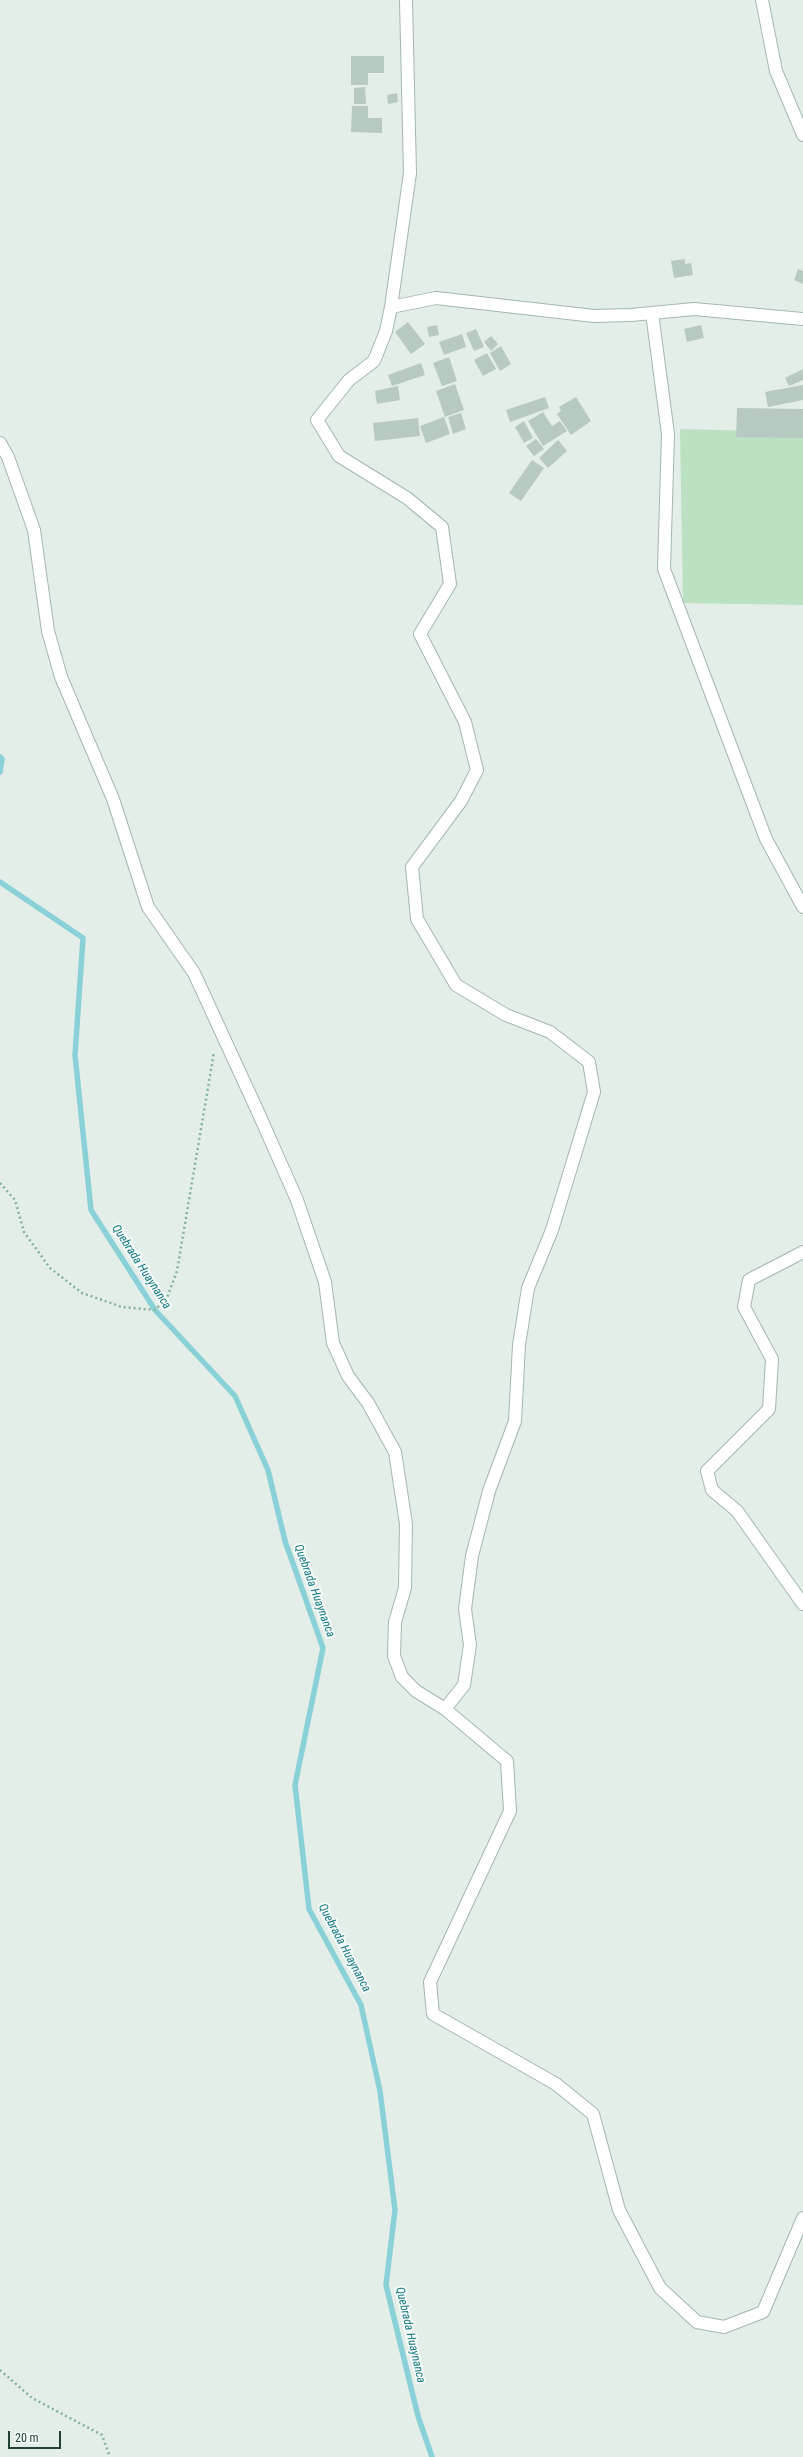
<!DOCTYPE html>
<html>
<head>
<meta charset="utf-8">
<style>
	body { margin:0 }
	#map { position:relative; width:803px; height:2457px; overflow:hidden; background:#e3eee8; font-family:"Roboto Condensed",sans-serif }
	canvas { display:block }
	.scale { position:absolute; left:8px; top:2431px; width:53px; height:18px; box-sizing:border-box; border:2px solid #224135; border-top:0; padding-left:5px; font-size:12px; line-height:14px; white-space:nowrap; color:#224135; -webkit-text-stroke:3px #f4faf7; paint-order:stroke }
</style>
</head>
<body>
<div id="map">
<canvas width="803" height="2457"></canvas>
<div class="scale">20 m</div>
</div>
<script>
const ctx = document.querySelector('canvas').getContext('2d');
ctx.lineJoin = 'round';
function paint(path, color) {
  ctx.fillStyle = color;
  ctx.fill(path, 'evenodd');
}
function poly(rows) {
  const path = new Path2D();
  for (const r of rows) {
    path.moveTo(r[0], r[1]);
    for (let i = 2; i < r.length; i += 2) path.lineTo(r[i], r[i + 1]);
  }
  return path;
}
function strokePath(path, color, width, dash) {
  ctx.strokeStyle = color;
  ctx.lineWidth = width;
  ctx.lineCap = dash ? 'butt' : 'round';
  ctx.setLineDash(dash || []);
  ctx.stroke(path);
}
function drawText(font, color, halo, rows, align = 'center') {
  ctx.font = font + ' "Roboto Condensed",sans-serif';
  ctx.lineWidth = 4;
  ctx.setLineDash([]);
  ctx.textBaseline = 'middle';
  ctx.strokeStyle = halo;
  ctx.fillStyle = color;
  for (const [text, x, y, turn = 0] of rows) {
    ctx.save();
    ctx.translate(x, y);
    ctx.rotate((+turn || 0) * Math.PI / 180);
    ctx.textAlign = isNaN(turn) ? turn : align;
    if (halo) ctx.strokeText(text, 0, 0);
    ctx.fillText(text, 0, 0);
    ctx.restore();
  }
}
const green = poly([
	[680,429,803,432,803,605,683,603]
]);
const stream = poly([
	[0,757,2,759,0,772],
	[0,882,83,938,75,1055,91,1210,155,1310,235,1396,268,1470,285,1541,323,1648,295,1785,309,1909,361,2005,380,2091,395,2210,386,2285,418,2416,432,2457]
]);
const building = poly([
	[351,56,384,56,384,73,368,73,368,85,351,85],
	[365,87,366,104,354,104,354,88],
	[397,93,398,102,388,104,387,95],
	[352,106,368,106,368,118,382,118,382,133,351,132],
	[685,259,685,264,691,263,693,275,674,278,671,261],
	[798,269,803,271,803,284,794,280],
	[408,322,425,344,411,354,395,332],
	[437,325,439,335,429,337,427,327],
	[701,325,704,338,687,342,684,329],
	[476,329,484,347,474,351,466,333],
	[462,334,466,347,444,355,439,342],
	[491,336,498,344,491,351,484,342],
	[501,346,511,364,500,371,490,353],
	[487,353,496,369,483,376,474,360],
	[449,357,457,381,442,386,433,363],
	[421,363,425,375,392,386,388,375],
	[803,369,803,380,789,386,785,378],
	[455,384,464,410,445,417,436,391],
	[803,385,803,400,768,407,765,392],
	[398,386,400,400,377,404,375,391],
	[545,397,549,408,510,422,506,410],
	[576,397,591,421,571,435,557,414,561,411,559,407],
	[737,408,803,409,803,438,736,437],
	[543,412,552,426,560,421,567,431,543,446,528,421],
	[461,413,466,429,453,434,448,417],
	[444,417,450,434,426,443,420,426],
	[418,418,420,436,375,441,373,423],
	[524,421,533,438,524,443,515,427],
	[536,439,544,449,534,456,526,446],
	[558,440,567,451,548,468,539,458],
	[532,460,544,468,521,501,509,493]
]);
const path = poly([
	[0,1183,15,1200,24,1232,50,1268,82,1293,122,1307,155,1310,167,1298,177,1271,214,1052],
	[0,2370,32,2398,102,2435,110,2457]
]);
const minor = poly([
	[762,0,776,71,803,135],
	[391,307,410,173,406,0],
	[652,313,668,434,664,569,766,839,803,907],
	[0,443,8,457,34,530,48,631,61,677,113,799,148,907,194,973,258,1112,297,1200,325,1282,333,1343,348,1376,368,1403,395,1452,406,1524,405,1588,395,1622,394,1656,402,1677,416,1691,445,1709,464,1685,470,1645,465,1609,472,1556,489,1491,515,1421,519,1345,528,1288,552,1230,594,1092,589,1062,550,1032,506,1015,456,985,417,919,412,867,461,801,477,770,465,722,420,634,450,584,442,527,407,498,339,456,317,420,349,380,374,361,386,331,391,307,436,298,594,316,631,315,694,309,803,319],
	[803,1252,749,1280,744,1307,772,1359,769,1409,707,1471,712,1490,737,1511,803,1604],
	[445,1709,507,1761,510,1811,430,1982,433,2014,556,2084,593,2114,619,2210,660,2288,697,2322,724,2327,763,2312,803,2218]
]);
const waterNames = [
	["Quebrada Huaynanca",141,1267,57],
	["Quebrada Huaynanca",314,1591,70],
	["Quebrada Huaynanca",344,1948,62],
	["Quebrada Huaynanca",410,2335,77]
];
paint(green, '#bbe0c2');
strokePath(stream, '#89d1d6', 5.5);
paint(building, '#b8c9c1');
strokePath(minor, '#a5b7af', 14);
strokePath(path, '#82b39f', 2.5, [2, 3]);
strokePath(minor, '#fff', 12);
drawText('italic 12px', '#187981', '#f4faf7', waterNames);
</script>
</body>
</html>
